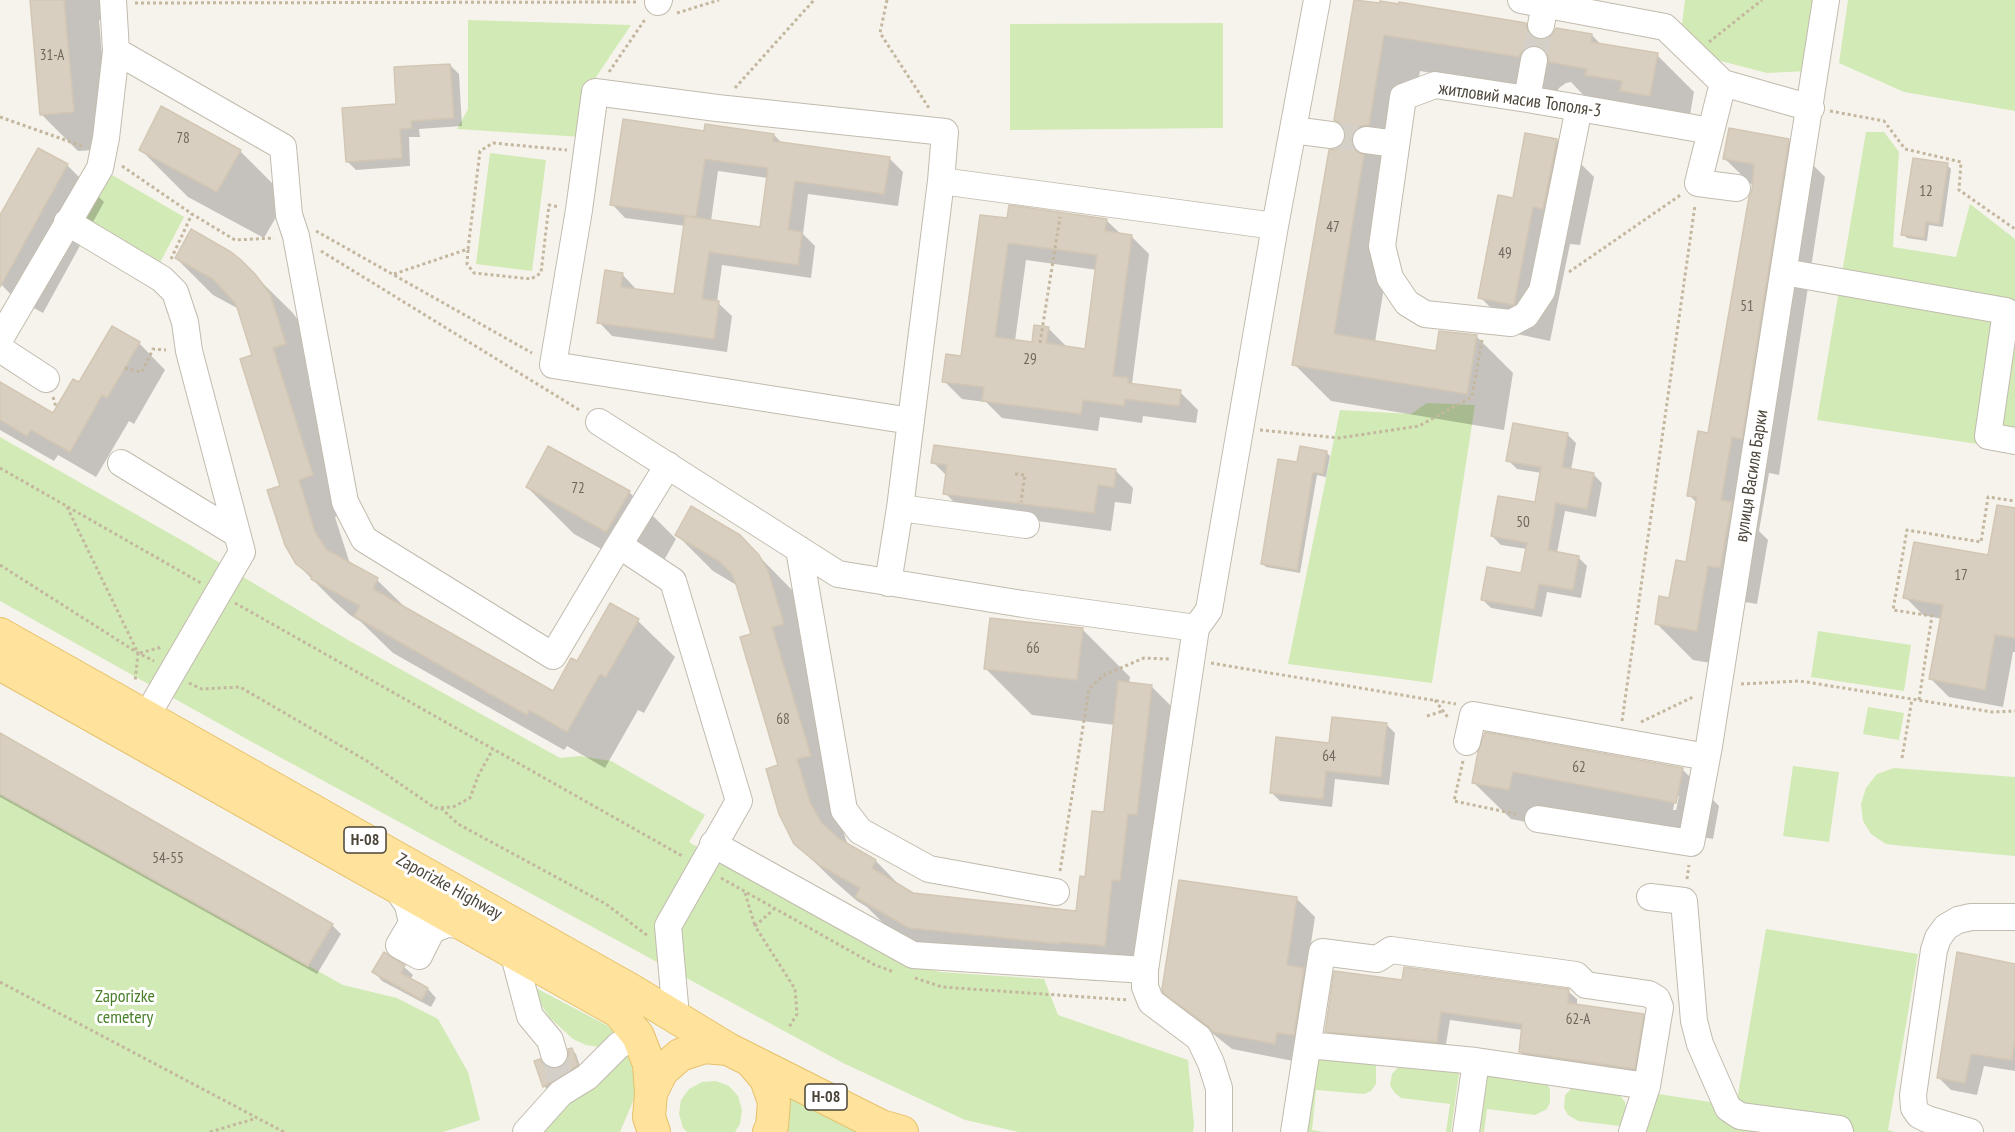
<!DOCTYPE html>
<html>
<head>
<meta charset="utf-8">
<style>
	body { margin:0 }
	canvas { display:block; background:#f6f3ec }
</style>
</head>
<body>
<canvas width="2015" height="1132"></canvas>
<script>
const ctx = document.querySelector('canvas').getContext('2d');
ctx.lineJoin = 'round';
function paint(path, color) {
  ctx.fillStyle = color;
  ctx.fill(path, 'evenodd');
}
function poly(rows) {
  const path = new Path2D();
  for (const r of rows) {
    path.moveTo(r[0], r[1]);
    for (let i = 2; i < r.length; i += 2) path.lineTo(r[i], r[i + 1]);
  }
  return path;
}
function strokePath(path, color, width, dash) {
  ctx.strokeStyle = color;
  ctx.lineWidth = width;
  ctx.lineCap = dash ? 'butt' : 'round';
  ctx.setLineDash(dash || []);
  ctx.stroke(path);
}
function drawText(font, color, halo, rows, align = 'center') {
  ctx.font = font + ' "PT Sans Narrow",sans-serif';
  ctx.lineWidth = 6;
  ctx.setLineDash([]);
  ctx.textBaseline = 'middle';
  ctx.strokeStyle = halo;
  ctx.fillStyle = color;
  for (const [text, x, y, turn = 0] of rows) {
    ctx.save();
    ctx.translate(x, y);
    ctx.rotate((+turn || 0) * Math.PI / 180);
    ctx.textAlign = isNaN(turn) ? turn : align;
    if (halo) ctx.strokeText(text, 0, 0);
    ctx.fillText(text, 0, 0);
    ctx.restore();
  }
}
const green = poly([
	[1685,0,1819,0,1808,71,1767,73,1713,59,1682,24],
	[1848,0,2015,0,2015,111,1904,92,1839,63],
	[468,20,631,25,586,92,582,137,457,129,468,109],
	[1223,23,1223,128,1010,130,1010,24],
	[1866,132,1884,132,1899,152,1893,247,1956,257,1970,204,2015,239,2015,426,2011,449,1817,420],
	[490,153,546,160,532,271,476,264],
	[100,168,184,217,154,274,67,222],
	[1427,403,1475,405,1432,683,1288,664,1340,410,1411,414],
	[0,437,190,545,348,640,560,758,580,756,611,761,705,815,689,842,724,863,912,965,940,972,1044,979,1058,1015,1188,1060,1194,1125,1193,1132,1019,1132,965,1120,843,1063,252,742,0,601],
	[1818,631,1911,645,1904,691,1811,677],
	[1868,707,1904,713,1899,740,1863,734],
	[1793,766,1839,772,1829,842,1783,836],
	[1894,768,2015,777,2015,856,1903,846,1886,844,1871,834,1863,821,1861,804,1866,788,1877,774],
	[0,794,343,985,397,998,438,1019,468,1072,480,1120,443,1132,0,1132],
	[1766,929,1918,954,1888,1130,1895,1132,1639,1132,1652,1093,1736,1106],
	[536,988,608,1026,613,1031,611,1038,600,1047,586,1045,573,1039,550,1018,534,994],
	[624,1050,630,1061,634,1074,636,1094,620,1132,537,1132],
	[1321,1058,1376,1064,1376,1084,1371,1091,1364,1094,1316,1090,1312,1130,1324,1132,1306,1132,1317,1063],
	[1401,1064,1457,1071,1459,1073,1451,1132,1446,1132,1450,1104,1401,1098,1394,1092,1390,1085,1392,1074],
	[1487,1073,1547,1084,1550,1089,1550,1102,1547,1109,1535,1115,1487,1109,1484,1132,1480,1132],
	[716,1081,729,1086,738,1096,742,1110,740,1124,735,1132,687,1132,683,1128,679,1114,681,1100,689,1089,702,1082],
	[1573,1087,1619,1094,1625,1102,1626,1107,1623,1132,1619,1132,1620,1126,1578,1121,1568,1115,1564,1108,1565,1095],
	[782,1095,865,1132,781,1132]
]);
const shadow = poly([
	[31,0,109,0,111,19,99,20,110,149,78,151,41,114],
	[1355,1,1526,24,1542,41,1592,35,1602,46,1657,55,1694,92,1687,132,1587,99,1571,82,1566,83,1559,88,1556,93,1420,71,1375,342,1437,352,1476,336,1513,373,1504,430,1331,401,1294,364,1338,150,1344,145,1347,138,1346,131,1335,120],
	[450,65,459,74,462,126,419,129,420,137,409,137,410,166,356,170,347,161,398,106],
	[705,132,774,135,782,143,889,158,903,172,898,206,808,194,803,234,815,246,811,278,722,265,717,302,732,316,727,352,612,336,599,322,622,274,635,288,635,290,675,296,686,226,625,218,612,204],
	[718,171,768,178,761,228,711,221],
	[1557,140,1594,177,1580,245,1570,244,1550,341,1517,334,1480,297,1514,200],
	[1788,140,1825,177,1779,475,1769,473,1759,531,1768,540,1757,604,1745,602,1734,667,1693,660,1656,623,1671,600,1687,564,1698,504,1689,495,1710,434,1754,187,1725,159],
	[141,150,240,151,287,198,264,238,188,197],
	[67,165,104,202,43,313,13,297,0,283,0,218],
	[1947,165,1951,169,1943,227,1929,225,1927,241,1907,238,1903,234],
	[1008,220,1106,220,1122,235,1131,236,1149,254,1132,384,1180,392,1198,410,1196,423,1143,416,1142,423,1100,417,1098,431,1002,418,986,402,962,399,944,381,963,358],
	[1026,260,1097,270,1086,350,1066,346,1048,328,1033,343,1015,341],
	[176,258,239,260,292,312,307,332,322,381,309,385,349,512,335,517,350,564,377,580,409,611,553,693,578,663,611,605,638,621,675,657,644,713,638,710,605,768,567,746,564,750,393,653,361,622,350,615,334,601,297,564,254,356,239,309,213,295],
	[139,343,165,370,134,424,129,421,96,477,58,455,54,461,0,430,0,383,54,415],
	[1567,434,1576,443,1571,470,1593,474,1602,483,1596,517,1565,511,1557,553,1578,557,1587,566,1581,598,1547,592,1542,617,1491,608,1482,599,1522,575,1527,549,1501,545,1492,536,1536,504,1542,473,1517,469,1508,460],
	[1326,452,1330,456,1326,477,1317,475,1300,573,1266,567,1262,563,1298,464],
	[933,462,1115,470,1133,488,1131,504,1115,502,1111,531,963,511,945,493,947,476],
	[527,487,629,492,676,539,654,578,574,534],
	[2015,510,2015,652,2013,652,2003,707,1949,697,1931,679,1942,619,1923,615,1905,597,1989,557],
	[676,534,739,536,796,594,833,796,846,840,849,846,876,861,903,889,912,894,1077,912,1105,813,1115,725,1032,715,985,668,1083,630,1130,677,1129,684,1151,686,1188,723,1141,983,1096,978,1096,981,947,964,894,934,867,907,857,901,833,880,795,843,753,635,738,586,713,571],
	[1386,724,1395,733,1389,785,1335,779,1332,807,1280,801,1272,793,1331,744],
	[0,735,332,925,341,934,317,974,0,797],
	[1479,753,1682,769,1719,806,1713,839,1550,808,1546,826,1511,819,1474,783],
	[1676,796,1679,796,1676,810,1673,810],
	[1297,899,1315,917,1293,1061,1232,1049,1183,1010,1165,992],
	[2015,965,2015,1071,1984,1066,1977,1095,1951,1090,1938,1077],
	[404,967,413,975,410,980,428,989,436,998,431,1007,382,981,374,972],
	[1403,981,1568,991,1577,999,1577,1006,1643,1016,1652,1024,1643,1077,1529,1060,1520,1052,1523,1030,1450,1020,1445,1050,1335,1040,1326,1031],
	[572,1050,576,1054,581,1069,548,1090,544,1086,536,1062,546,1068,559,1070,566,1065]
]);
const building = poly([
	[30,0,64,0,74,112,40,115,30,0],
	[1354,0,1379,3,1380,1,1399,4,1399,2,1526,23,1527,29,1531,36,1539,40,1545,39,1552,35,1556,28,1592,34,1591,42,1658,53,1650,96,1620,91,1622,81,1585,75,1587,69,1549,62,1548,54,1543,48,1537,45,1528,46,1522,51,1519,57,1384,35,1369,125,1360,126,1354,131,1351,137,1352,146,1357,152,1364,155,1334,334,1436,351,1439,331,1477,335,1467,394,1292,365,1329,150,1337,149,1343,144,1346,138,1345,129,1341,124,1334,120,1354,0],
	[450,64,454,118,411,121,412,128,400,129,402,158,346,162,342,108,396,104,394,67,450,64],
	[161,106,241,150,217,192,139,150,161,106],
	[623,119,704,131,705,124,774,134,773,141,890,157,884,194,795,181,788,230,802,232,798,265,709,252,702,299,719,301,714,339,597,323,605,270,623,273,621,287,674,294,685,216,760,227,768,168,705,159,696,217,610,205,623,119],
	[1729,128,1789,139,1742,439,1732,437,1721,500,1732,502,1720,568,1708,566,1697,631,1655,624,1659,596,1669,598,1676,560,1686,562,1697,497,1687,496,1698,431,1708,433,1749,197,1752,190,1754,164,1723,159,1729,128],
	[1525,133,1557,139,1543,209,1533,207,1514,305,1478,298,1498,195,1513,198,1525,133],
	[38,148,68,164,0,287,0,215,38,148],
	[1913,158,1948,163,1939,224,1926,222,1924,238,1901,235,1913,158],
	[1009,205,1107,219,1105,231,1132,235,1113,376,1128,378,1128,383,1181,390,1179,406,1125,399,1124,406,1083,400,1081,414,982,401,984,387,942,382,946,354,961,356,980,215,1007,218,1009,205],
	[1008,243,1097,255,1085,349,1046,343,1049,327,1034,325,1032,342,995,337,1008,243],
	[191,229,231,252,240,259,255,274,270,294,286,344,273,348,313,475,299,480,315,532,327,550,378,578,373,589,553,691,571,658,577,661,610,603,639,619,606,677,600,674,567,732,529,710,527,715,354,616,360,606,311,579,312,576,296,564,285,545,267,490,280,486,240,359,252,355,236,304,213,279,175,258,191,229],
	[112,326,140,342,107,398,102,395,70,452,31,430,27,436,0,420,0,382,53,413,73,379,79,382,112,326],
	[1513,423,1568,433,1562,467,1594,473,1587,509,1556,503,1548,550,1579,556,1573,590,1539,584,1534,609,1481,600,1487,567,1521,573,1527,543,1491,536,1498,496,1535,502,1541,467,1506,461,1513,423],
	[934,445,1116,469,1114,487,1098,485,1094,513,943,494,947,465,931,463,934,445],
	[548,446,630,491,606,532,526,487,548,446],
	[1300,446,1327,451,1323,474,1313,472,1297,570,1261,564,1278,459,1297,462,1300,446],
	[1997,505,2015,508,2015,638,1995,635,1985,690,1929,679,1943,605,1903,598,1914,542,1988,555,1997,505],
	[691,506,740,535,759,555,768,571,784,624,772,627,811,756,797,759,810,802,821,822,838,838,876,860,872,868,913,893,1076,911,1080,876,1085,877,1092,811,1104,812,1118,681,1152,685,1137,815,1128,814,1120,881,1112,880,1105,946,1060,942,1060,944,909,928,855,897,860,888,819,865,794,844,779,814,766,769,778,765,740,637,751,634,735,581,731,573,719,561,675,535,691,506],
	[990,618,1083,628,1077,680,984,669,990,618],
	[1332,717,1387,723,1381,777,1326,771,1323,799,1270,793,1276,737,1329,743,1332,717],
	[1485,732,1683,768,1676,803,1513,772,1509,790,1472,783,1478,752,1485,732],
	[0,733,333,924,308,966,0,794,0,733],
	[1179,880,1297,897,1287,965,1304,968,1294,1035,1277,1033,1275,1044,1213,1032,1208,1026,1163,993,1162,989,1179,880],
	[384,952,405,965,401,973,428,988,422,1000,372,972,384,952],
	[1957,952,2015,964,2015,1038,2012,1060,1971,1054,1965,1083,1937,1078,1957,952],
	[1404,967,1569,989,1568,1003,1644,1014,1635,1069,1519,1052,1522,1024,1441,1012,1437,1042,1325,1032,1334,971,1402,980,1404,967],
	[572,1048,578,1065,543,1087,534,1061,540,1059,544,1065,550,1068,559,1068,565,1064,569,1057,568,1049,572,1048]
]);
const minorTunnel = poly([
	[1534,60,1541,25],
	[1331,135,1366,140],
	[554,1054,561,1081]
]);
const path = poly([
	[887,0,880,33,929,108],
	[135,3,638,2],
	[677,13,719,0],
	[1709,42,1762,0],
	[609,72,646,18],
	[735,88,814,0],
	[1830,111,1884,121,1905,149,1961,162,1959,190,2015,229],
	[0,117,82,146],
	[122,166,192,214,235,240,274,238],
	[316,231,532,353],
	[468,250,467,264,474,273,531,279,541,273,549,205,559,207],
	[321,251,581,411],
	[171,259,192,214],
	[1569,272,1682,194],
	[394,274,468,249,480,151,493,143,567,150],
	[1040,343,1060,217],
	[125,368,142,372,153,349,166,350],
	[53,397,56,407],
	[1260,430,1339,438,1419,426,1472,397,1482,340],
	[0,468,201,583],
	[1015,474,1025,475,1021,502],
	[67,507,138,653,135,682],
	[0,565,138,653,154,661],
	[235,603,684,857],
	[140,653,162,647],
	[1211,663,1456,704],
	[189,683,202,689,240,687,367,761,435,808,453,807,470,798,478,776,493,749],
	[1741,684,1800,681,1992,712,2015,711],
	[1435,700,1449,719],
	[1919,700,1932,616,1893,610,1907,530,1981,542,1988,497,2015,501],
	[1427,716,1443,711],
	[1622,721,1695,205],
	[1641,722,1695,696],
	[1902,758,1912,699],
	[1463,761,1454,801,1516,814],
	[441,808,458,824,606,904,648,936],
	[1060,871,1089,689,1104,675,1144,658,1169,659],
	[721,878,875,965,894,972],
	[1687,879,1689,865],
	[745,893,755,926],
	[775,908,755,926,795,989,797,1014,788,1029],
	[915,978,942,987,1129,1000],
	[0,982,284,1132],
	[210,1132,257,1118]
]);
const minor = poly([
	[1521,0,1665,27,1723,83,1811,108],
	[658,2,659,0],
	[1541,25,1545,4],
	[116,51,283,147,289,215,296,236,345,502,364,539,553,656,619,545],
	[1723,83,1698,183,1737,188],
	[1527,99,1534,60],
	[1579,108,1542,291,1526,315,1511,323,1425,314,1407,303,1390,278,1382,246,1403,97,1435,85,1527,99,1579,108,1711,131],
	[1293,130,1331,135],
	[1366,140,1396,144],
	[941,181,1275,226],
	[67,222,162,279,175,292,185,322,189,351,242,552,146,717],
	[1784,272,2006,311,1988,436,2015,441],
	[0,339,100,168,106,138,116,51,113,0],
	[0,349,46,379],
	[599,422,838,574,1023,604,1196,628],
	[121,463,237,534],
	[668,465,619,545,673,581,739,801,668,926,676,1016],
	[900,508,1026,525],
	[799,549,844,810,860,831,929,869,1056,892],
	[888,583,900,508,941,181,945,132,717,108,595,92,579,210,553,365,911,421],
	[1467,742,1473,715,1707,757],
	[1538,819,1691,843,1709,746,1826,0],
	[713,844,913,955,1145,970],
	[395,886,408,905,412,923,399,945,419,956,432,930,447,924,463,925],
	[1650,897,1684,901,1694,1021,1700,1044,1728,1108,1740,1116,1839,1129,1840,1132],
	[513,952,530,1016,550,1040,554,1054],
	[1308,1045,1476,1061,1647,1086],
	[526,1132,561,1093,587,1077,619,1045,638,1036],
	[1219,1132,1219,1088,1211,1063,1199,1038,1151,1002,1145,987,1145,970,1196,628,1209,610,1275,226,1317,0],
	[1294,1132,1322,952,1377,959,1391,950,1576,975,1586,985,1649,994,1657,999,1660,1007,1647,1086,1632,1132],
	[1466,1132,1476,1061],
	[1970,1132,1927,1119,1919,1115,1914,1108,1913,1095,1934,950,1938,938,1946,927,1958,920,1971,917,2015,917]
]);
const major = poly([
	[0,634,631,990,728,1049,881,1126,902,1132],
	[0,664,619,1012,638,1036,649,1064,651,1093,649,1117,654,1132],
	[750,1060,766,1079,774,1102,772,1126,769,1132],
	[651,1093,662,1071,680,1055,704,1047,728,1049]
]);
const numberNames = [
	["31-А",52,56],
	["78",183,139],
	["12",1926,192],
	["47",1333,228],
	["49",1505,254],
	["51",1747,307],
	["29",1030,360],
	["72",578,489],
	["50",1523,523],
	["17",1961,576],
	["66",1033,649],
	["68",783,720],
	["64",1329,757],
	["62",1579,768],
	["54-55",168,859],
	["62-А",1578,1020]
];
const shields = [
	[365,840,42],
	[826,1097,42]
];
const shieldNames = [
	["Н-08",365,840],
	["Н-08",826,1097]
];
const streetNames = [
	["житловий масив Тополя-3",1520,100,8],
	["вулиця Василя Барки",1752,476,-81],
	["Zaporizke Highway",449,887,29]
];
const parkNames = [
	["Zaporizke",125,997],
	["cemetery",125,1018]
];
paint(green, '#d2eab5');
paint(shadow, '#0003');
paint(building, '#d8cfc1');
strokePath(building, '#d3c7b4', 1.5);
strokePath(minorTunnel, '#d4d0c8', 26, [26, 13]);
strokePath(minor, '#c2bbae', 28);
strokePath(major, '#e6c16a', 34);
strokePath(path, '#c4b79f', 3, [3, 3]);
strokePath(minor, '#fff', 26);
strokePath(major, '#ffe39c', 32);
drawText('15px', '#6e675b', null, numberNames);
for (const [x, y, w] of shields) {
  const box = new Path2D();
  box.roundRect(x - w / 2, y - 13, w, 26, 4.5);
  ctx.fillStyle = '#fff';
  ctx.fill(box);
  strokePath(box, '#4b4439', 1.5);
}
drawText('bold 16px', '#4b4439', null, shieldNames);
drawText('18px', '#4b4439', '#fff', streetNames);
drawText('18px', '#4a7f2a', '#fff', parkNames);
</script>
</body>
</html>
